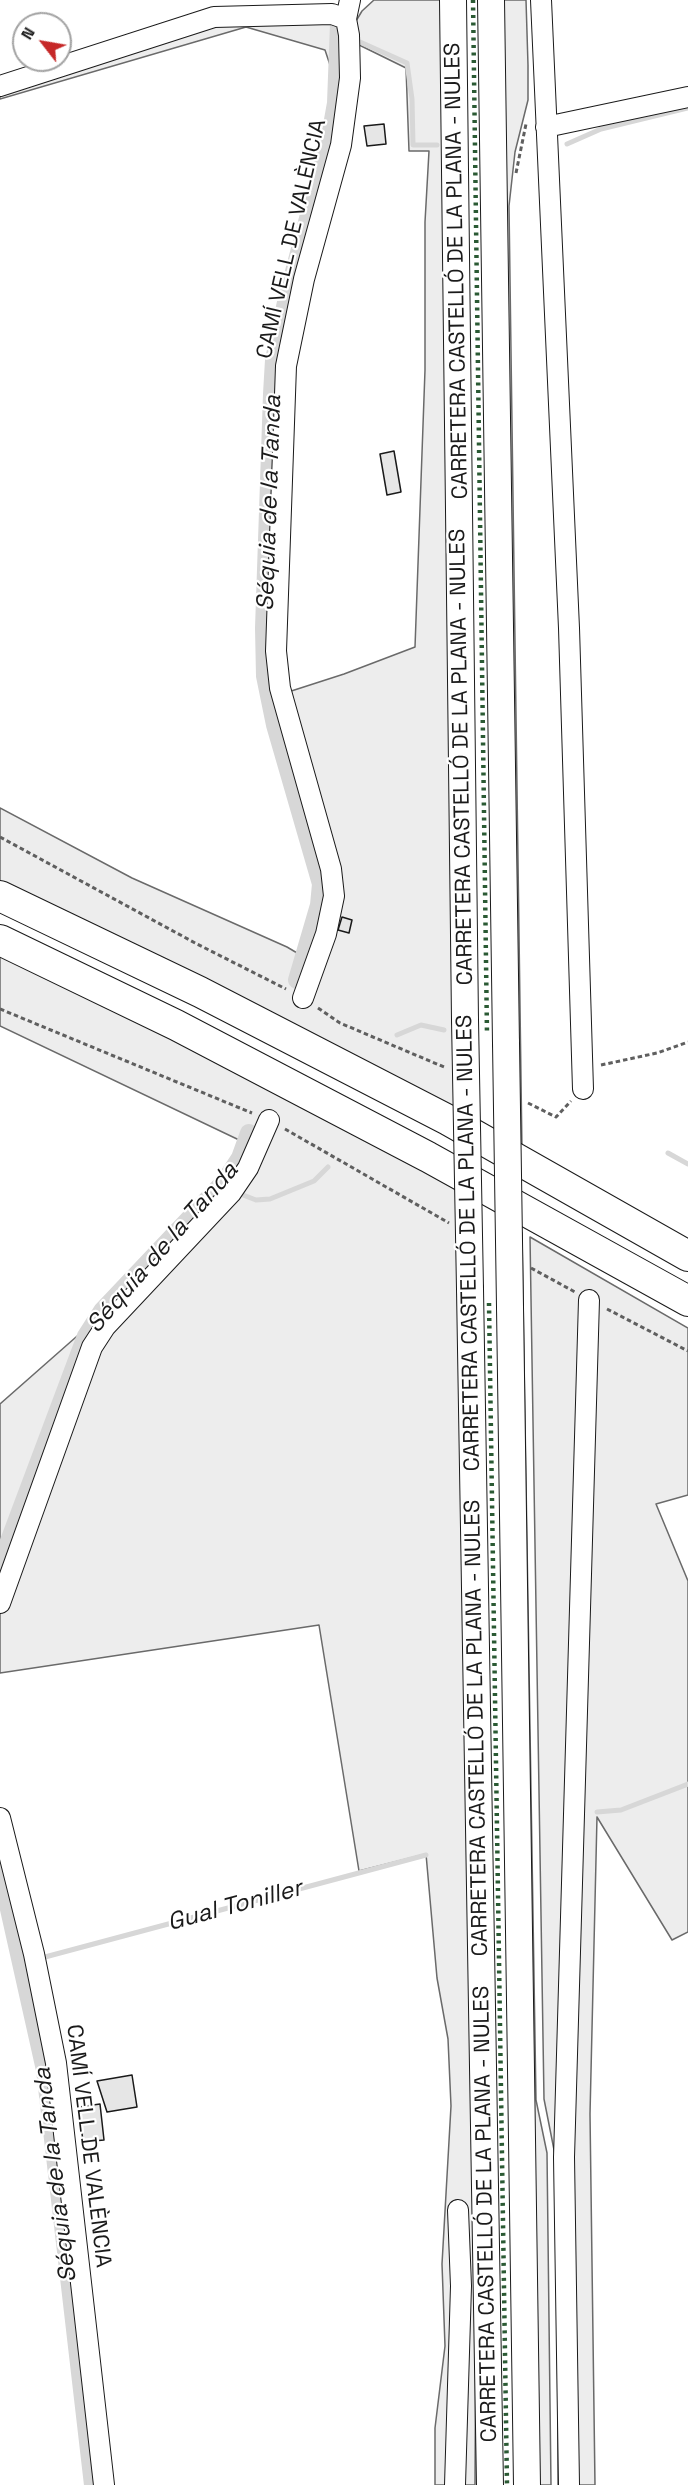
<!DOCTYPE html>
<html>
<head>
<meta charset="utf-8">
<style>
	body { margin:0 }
	#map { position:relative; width:688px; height:2485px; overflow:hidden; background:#fff; font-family:"Space Grotesk",sans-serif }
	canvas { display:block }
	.north { position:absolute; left:12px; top:12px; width:60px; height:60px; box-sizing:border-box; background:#fff; border:2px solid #a3a3a3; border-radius:50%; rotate:301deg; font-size:16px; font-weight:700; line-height:24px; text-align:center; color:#1a1a1a }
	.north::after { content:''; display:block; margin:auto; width:21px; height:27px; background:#c62828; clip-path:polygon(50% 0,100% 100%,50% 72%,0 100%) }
</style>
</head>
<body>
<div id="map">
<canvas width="688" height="2485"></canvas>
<div class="north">N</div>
</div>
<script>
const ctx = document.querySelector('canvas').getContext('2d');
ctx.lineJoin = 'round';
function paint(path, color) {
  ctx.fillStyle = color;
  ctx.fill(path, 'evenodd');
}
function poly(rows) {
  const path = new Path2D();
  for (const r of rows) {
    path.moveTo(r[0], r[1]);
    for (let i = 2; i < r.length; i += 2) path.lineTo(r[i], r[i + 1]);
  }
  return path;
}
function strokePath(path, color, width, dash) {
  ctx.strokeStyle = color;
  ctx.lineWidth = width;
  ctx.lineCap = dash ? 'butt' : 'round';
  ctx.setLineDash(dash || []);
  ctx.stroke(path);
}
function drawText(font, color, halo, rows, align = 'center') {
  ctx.font = font + ' "Space Grotesk",sans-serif';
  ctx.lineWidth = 4.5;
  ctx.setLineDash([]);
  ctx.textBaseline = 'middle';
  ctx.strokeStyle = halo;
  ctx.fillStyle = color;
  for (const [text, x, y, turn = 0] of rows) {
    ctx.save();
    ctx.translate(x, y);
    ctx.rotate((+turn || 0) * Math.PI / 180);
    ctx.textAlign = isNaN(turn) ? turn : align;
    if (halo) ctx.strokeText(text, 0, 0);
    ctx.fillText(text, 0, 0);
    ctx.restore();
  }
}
const built = poly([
	[374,0,445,0,458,1117,0,884,0,808,132,878,287,947,314,963,335,896,282,694,344,674,415,647,425,370,425,222,429,151,409,151,406,68,349,40,349,77,331,68,325,50,246,27,0,99,0,87,196,23,356,21,362,11,374,0],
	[501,0,526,0,528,65,528,100,515,152,509,206,522,1151,516,1148,501,0],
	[0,952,458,1184,476,2293,475,2485,435,2485,435,2428,445,2346,442,2264,451,2106,448,2039,437,1978,426,1854,359,1871,319,1625,0,1673,0,1404,84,1330,104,1327,258,1149,0,1026,0,952],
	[517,1230,522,1233,536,2100,547,2153,551,2485,536,2485,517,1230],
	[530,1237,688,1328,688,1495,656,1504,688,1581,688,1932,672,1940,597,1817,590,2114,595,2485,558,2485,557,2165,544,2099,530,1237]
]);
const stream = poly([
	[360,42,407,63,412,99,413,145,437,145],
	[567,144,601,129,688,108],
	[397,1035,421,1025,444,1030],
	[668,1153,688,1164],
	[243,1195,256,1200,270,1199,314,1181,328,1167],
	[597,1812,621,1810,688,1784],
	[45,1957,426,1855]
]);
const canal = poly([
	[297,980,319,905,321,884,275,725,265,676,264,628,272,394,274,360,286,302,331,131,336,103,339,23],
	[0,1565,86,1336,102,1311,225,1181,240,1158,249,1133],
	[0,1869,45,2070,93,2485]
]);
const building = poly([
	[384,124,386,144,367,146,364,126,384,124],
	[394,451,401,492,387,495,380,454,394,451],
	[342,917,352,920,349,933,338,930,342,917],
	[132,2075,137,2107,107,2112,97,2081,132,2075],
	[100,2104,104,2140,83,2142,79,2107,100,2104]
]);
const path = poly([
	[516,173,526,124],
	[0,837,197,944,286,989],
	[318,1008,340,1023,444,1067],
	[0,1009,252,1113],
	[601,1065,657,1053,688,1042],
	[528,1103,556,1117,571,1101],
	[285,1129,449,1223],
	[531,1268,575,1292],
	[607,1309,688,1351]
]);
const minor = poly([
	[541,0,569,628,583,1089],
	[0,86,214,17,332,14,346,19],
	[546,127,688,97],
	[303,998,326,934,334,896,331,869,280,688,276,651,286,366,304,279,341,145,350,78,349,35,346,19,350,0],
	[0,1603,92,1347,105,1327,231,1193,248,1168,269,1120],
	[0,1818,34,1954,56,2063,104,2485],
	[455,2485,461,2286,458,2210],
	[569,2485,564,2157,589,1300]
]);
const major = poly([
	[453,0,465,1020],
	[491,0,506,1043],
	[470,1289,490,2485],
	[510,1307,527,2485]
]);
const highway = poly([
	[0,896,200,992,448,1120,688,1256],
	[0,940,176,1025,428,1157,688,1301]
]);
const majorBridge = poly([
	[465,1020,470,1289],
	[506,1043,510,1307]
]);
const hedge = poly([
	[473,0,487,1034],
	[489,1303,507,2485]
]);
const streetNames = [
	["CAMÍ VELL DE VALÈNCIA",292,239,-77],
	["CARRETERA CASTELLÓ DE LA PLANA - NULES",457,271,-91],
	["CARRETERA CASTELLÓ DE LA PLANA - NULES",462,757,-91],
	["CARRETERA CASTELLÓ DE LA PLANA - NULES",469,1243,-91],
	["CARRETERA CASTELLÓ DE LA PLANA - NULES",477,1728,-91],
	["CAMÍ VELL DE VALÈNCIA",88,2146,83],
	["CARRETERA CASTELLÓ DE LA PLANA - NULES",486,2214,-91]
];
const waterNames = [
	["Séquia de la Tanda",270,503,-88],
	["Séquia de la Tanda",163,1248,-49],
	["Gual Toniller",235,1906,-15],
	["Séquia de la Tanda",56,2175,-97]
];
paint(built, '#ededed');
strokePath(built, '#6a6a6a', 1.5);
strokePath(stream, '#d7d7d7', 5);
strokePath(canal, '#d7d7d7', 18);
paint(building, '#e6e6e6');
strokePath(building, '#1a1a1a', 1.5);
strokePath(minor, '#1a1a1a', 22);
strokePath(major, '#1a1a1a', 28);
strokePath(highway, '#1a1a1a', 32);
strokePath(path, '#5f5f5f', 3, [4.5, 3]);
strokePath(minor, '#fff', 20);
strokePath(major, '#fff', 26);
strokePath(highway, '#fff', 30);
strokePath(majorBridge, '#1a1a1a', 28, []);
strokePath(majorBridge, '#fff', 26);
strokePath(hedge, '#2b5a34', 4.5, [3, 4.5]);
drawText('22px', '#1a1a1a', '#fff', streetNames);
drawText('italic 24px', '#1a1a1a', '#fff', waterNames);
</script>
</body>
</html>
